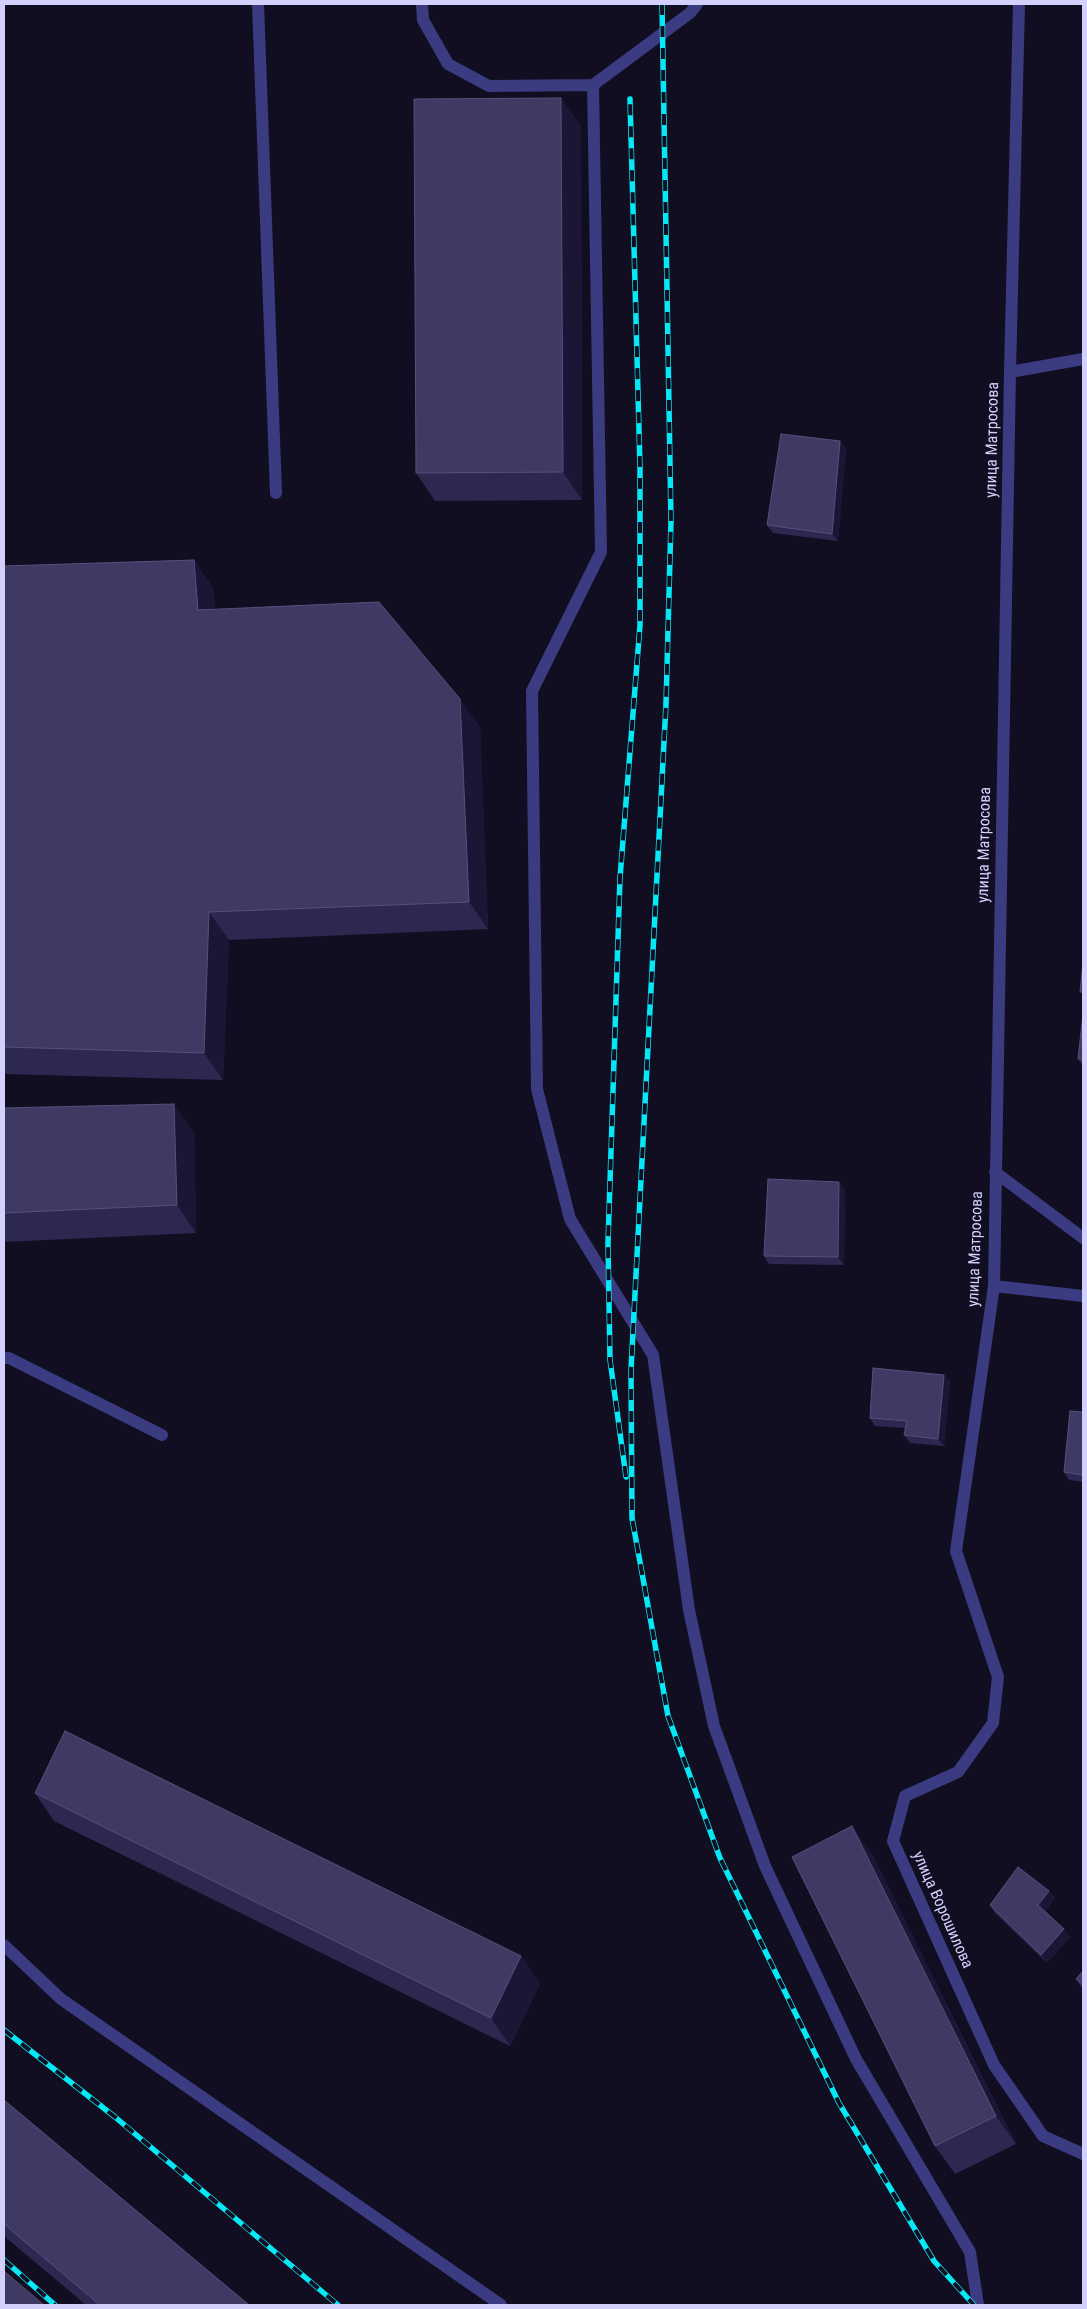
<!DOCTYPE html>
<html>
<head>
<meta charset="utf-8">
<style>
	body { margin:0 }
	#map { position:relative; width:1087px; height:2309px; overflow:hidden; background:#110e22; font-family:"Roboto Condensed",sans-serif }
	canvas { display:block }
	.frame { position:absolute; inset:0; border:5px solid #d3d0fe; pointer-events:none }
</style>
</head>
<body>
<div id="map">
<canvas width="1087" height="2309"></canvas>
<div class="frame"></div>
</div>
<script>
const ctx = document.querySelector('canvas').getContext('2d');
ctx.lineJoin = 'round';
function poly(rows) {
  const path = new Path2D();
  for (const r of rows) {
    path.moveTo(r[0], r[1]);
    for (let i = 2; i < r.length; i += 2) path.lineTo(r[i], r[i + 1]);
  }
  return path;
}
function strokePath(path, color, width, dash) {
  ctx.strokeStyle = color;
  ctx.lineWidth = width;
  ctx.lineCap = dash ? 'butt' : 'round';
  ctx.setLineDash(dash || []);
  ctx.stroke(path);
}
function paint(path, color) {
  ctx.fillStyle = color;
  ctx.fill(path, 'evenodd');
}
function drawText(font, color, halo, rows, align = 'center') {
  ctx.font = font + ' "Roboto Condensed",sans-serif';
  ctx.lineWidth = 4.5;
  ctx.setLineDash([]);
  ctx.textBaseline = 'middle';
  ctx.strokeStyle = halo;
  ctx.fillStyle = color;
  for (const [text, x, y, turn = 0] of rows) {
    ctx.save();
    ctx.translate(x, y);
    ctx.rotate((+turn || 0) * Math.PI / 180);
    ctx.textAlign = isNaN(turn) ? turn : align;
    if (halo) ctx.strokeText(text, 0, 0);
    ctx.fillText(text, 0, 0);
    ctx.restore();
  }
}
const minor = poly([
	[258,4,276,493],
	[422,4,423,20,448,64,489,86,593,85,690,13,697,4],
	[1019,4,1010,372,994,1286,956,1551,998,1677,993,1723,958,1772,905,1796,893,1841,994,2065,1043,2136,1083,2154],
	[593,85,601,552,532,691,537,1089,570,1219,653,1355,689,1610,714,1726,765,1866,856,2059,970,2252,978,2305],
	[1010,372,1083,359],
	[995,1172,1083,1238],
	[994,1286,1083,1296],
	[4,1358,9,1358,162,1435],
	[4,1945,61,1999,501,2305]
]);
const rail = poly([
	[662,4,671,521,666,704,631,1370,632,1518,668,1716,720,1858,839,2103,934,2261,974,2305],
	[626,1477,610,1360,608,1243,620,878,640,625,640,467,630,99],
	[4,2030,115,2117,338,2305],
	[4,2260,55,2305]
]);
const wall = poly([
	[581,126,582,500,435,501,416,473],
	[840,441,846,449,838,541,773,533,767,525],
	[194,560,213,588,215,609,480,727,488,929,229,940,223,1080,4,1074,4,566],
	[1078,1059,1083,1059,1083,1066],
	[4,1108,194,1132,196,1233,4,1242],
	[845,1190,844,1265,769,1264,764,1256],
	[944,1375,950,1382,944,1446,910,1443,904,1435,905,1428,875,1426,870,1418],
	[1083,1412,1083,1482,1069,1480,1064,1472],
	[35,1793,521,1956,540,1984,510,2046,54,1821],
	[872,1854,1016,2144,955,2174,935,2146],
	[1049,1891,1055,1898,1045,1911,1064,1929,1070,1937,1047,1963,995,1913,990,1905],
	[1083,1971,1083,1989,1081,1987,1076,1979],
	[4,2100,249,2305,86,2305,4,2236]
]);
const shadedWall = poly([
	[561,98,581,126,582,500,563,472],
	[840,441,846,449,838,541,832,534],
	[194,560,213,588,218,638,198,610],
	[460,699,480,727,488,929,469,902],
	[209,912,229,940,223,1080,204,1053],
	[174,1104,194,1132,196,1233,177,1205],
	[839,1182,845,1190,844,1265,838,1257],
	[944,1375,950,1382,944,1446,938,1439],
	[852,1826,872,1854,1016,2144,996,2116],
	[1049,1891,1055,1898,1043,1913,1038,1905],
	[1064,1929,1070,1937,1047,1963,1041,1955],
	[521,1956,540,1984,510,2046,491,2018]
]);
const building = poly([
	[561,98,563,472,416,473,414,99,561,98],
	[781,434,840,441,832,534,767,525,781,434],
	[194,560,198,610,379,602,460,699,469,902,209,912,204,1053,4,1047,4,566,194,560],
	[1083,962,1083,992,1080,992,1083,962],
	[1083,1014,1083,1059,1078,1059,1083,1014],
	[174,1104,177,1205,4,1213,4,1108,174,1104],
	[768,1179,839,1182,838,1257,764,1256,768,1179],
	[873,1368,944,1375,938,1439,904,1435,907,1421,870,1418,873,1368],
	[1070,1411,1083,1412,1083,1475,1064,1472,1070,1411],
	[65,1731,521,1956,491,2018,35,1793,65,1731],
	[852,1826,996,2116,935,2146,792,1857,852,1826],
	[1018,1867,1049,1891,1038,1905,1064,1929,1041,1955,990,1905,1018,1867],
	[1083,1971,1083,1985,1076,1979,1083,1971],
	[4,2100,249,2305,100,2305,4,2224,4,2100],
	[4,2271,44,2305,4,2305,4,2271]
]);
const streetNames = [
	["улица Матросова",993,440,-89],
	["улица Матросова",985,845,-89],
	["улица Матросова",976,1249,-88],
	["улица Ворошилова",942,1910,66]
];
strokePath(minor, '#3a3b80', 12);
strokePath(rail, '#06e8f5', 5.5);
strokePath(rail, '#110e22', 4, [11]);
paint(wall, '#2d2850');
paint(shadedWall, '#1b1636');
paint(building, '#3f3a63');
strokePath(building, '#56517b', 1);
drawText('16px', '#d3d0fe', '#110e22', streetNames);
</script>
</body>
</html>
